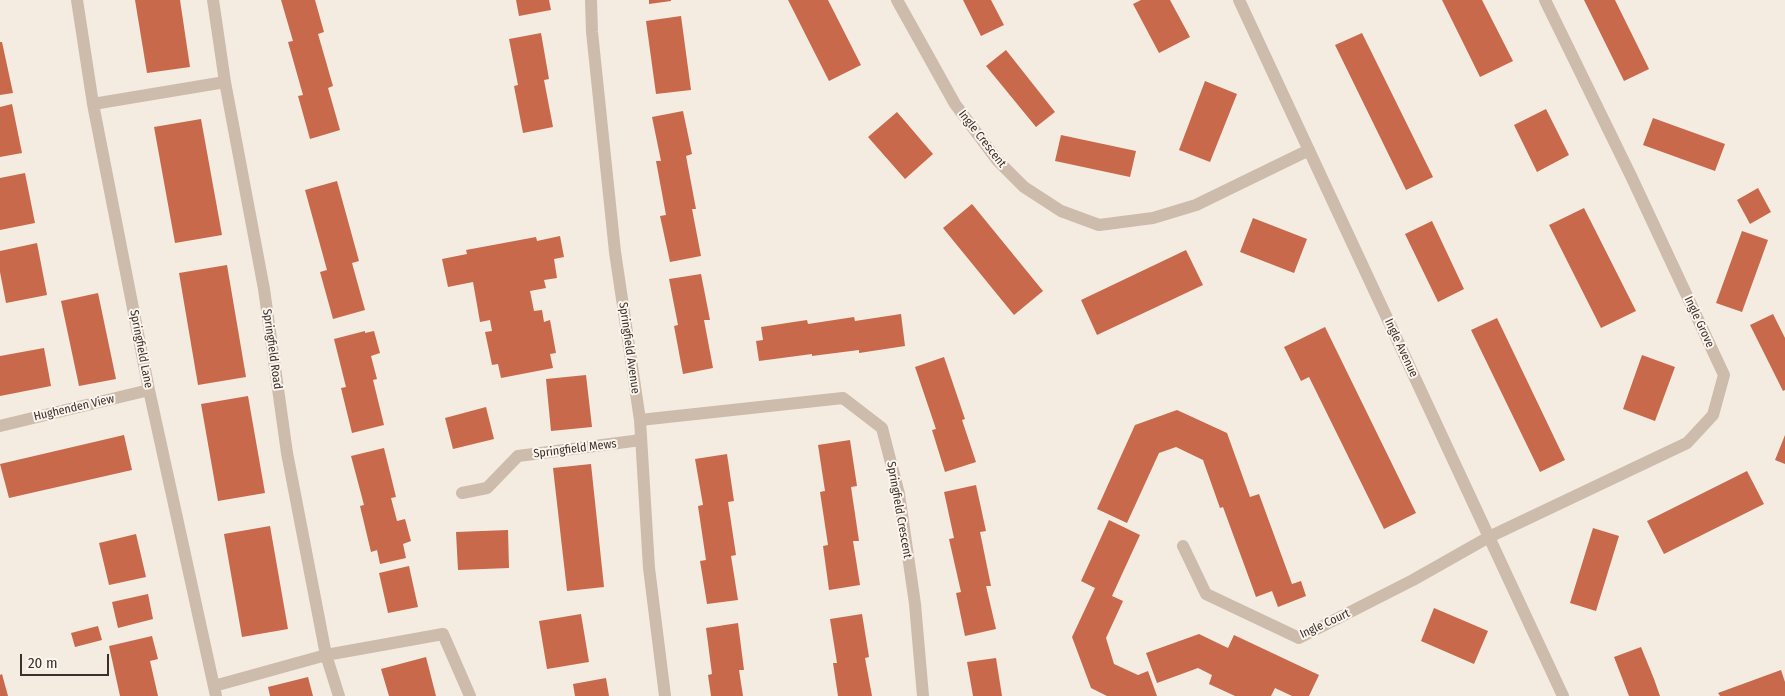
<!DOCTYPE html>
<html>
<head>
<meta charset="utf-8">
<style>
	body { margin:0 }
	#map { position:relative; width:1785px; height:696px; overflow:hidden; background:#f4ebe1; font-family:"Fira Sans Condensed",sans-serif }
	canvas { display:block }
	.scale { position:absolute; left:20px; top:654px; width:89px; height:22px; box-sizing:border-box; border:2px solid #3b302b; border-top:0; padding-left:6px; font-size:15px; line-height:18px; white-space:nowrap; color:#3b302b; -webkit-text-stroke:4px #fbf5ee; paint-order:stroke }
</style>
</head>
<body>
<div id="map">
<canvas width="1785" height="696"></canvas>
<div class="scale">20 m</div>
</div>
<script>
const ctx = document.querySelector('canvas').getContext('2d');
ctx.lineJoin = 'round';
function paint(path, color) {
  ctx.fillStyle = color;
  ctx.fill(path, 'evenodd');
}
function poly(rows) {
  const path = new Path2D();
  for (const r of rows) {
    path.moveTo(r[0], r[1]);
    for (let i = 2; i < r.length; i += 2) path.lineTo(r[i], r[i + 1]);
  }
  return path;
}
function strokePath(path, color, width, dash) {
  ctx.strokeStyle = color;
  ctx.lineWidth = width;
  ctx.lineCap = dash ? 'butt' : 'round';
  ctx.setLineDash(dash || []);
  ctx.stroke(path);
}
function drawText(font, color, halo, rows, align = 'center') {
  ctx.font = font + ' "Fira Sans Condensed",sans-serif';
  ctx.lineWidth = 4;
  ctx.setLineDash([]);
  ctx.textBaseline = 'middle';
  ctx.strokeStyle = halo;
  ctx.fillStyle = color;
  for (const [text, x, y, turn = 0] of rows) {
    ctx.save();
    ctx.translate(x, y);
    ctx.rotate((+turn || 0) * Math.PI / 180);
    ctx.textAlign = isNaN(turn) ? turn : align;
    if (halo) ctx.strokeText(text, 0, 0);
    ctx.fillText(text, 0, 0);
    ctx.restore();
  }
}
const building = poly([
	[135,0,180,0,190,67,147,73],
	[281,0,315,0,324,32,318,34,333,86,328,88,340,130,310,139,298,96,303,95,288,42,293,41],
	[516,0,549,0,551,10,519,16],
	[649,0,671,0,671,1,649,4],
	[788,0,828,0,861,65,829,81],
	[963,0,991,0,1004,25,981,36],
	[1141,0,1170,0,1190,37,1159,53,1133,4],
	[1442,0,1482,0,1513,61,1480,77],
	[1584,0,1615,0,1649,69,1624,81],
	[681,16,691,90,656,94,646,21],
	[541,33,549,79,544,80,553,127,523,133,514,86,518,85,509,39],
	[1362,33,1433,177,1406,190,1335,45],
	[0,42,2,42,13,93,0,95],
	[1006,50,1055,112,1036,127,986,66],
	[1205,81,1237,94,1210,162,1179,150],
	[12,104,22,153,0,157,0,107],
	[1546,109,1569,155,1537,172,1514,125],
	[683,111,692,154,686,156,696,209,692,209,701,256,670,262,660,216,666,215,656,161,661,161,652,117],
	[897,112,933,154,905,179,868,137],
	[1653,118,1725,144,1715,171,1643,145],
	[201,119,222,235,175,243,154,127],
	[1061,135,1136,151,1130,177,1055,161],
	[25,173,35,223,0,230,0,178],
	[337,181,359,261,352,263,365,310,333,319,320,272,327,270,305,190],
	[1758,188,1771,212,1750,224,1737,200],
	[972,204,1043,291,1014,315,943,228],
	[1584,208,1636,311,1601,328,1549,225],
	[1253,218,1307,239,1294,273,1240,252],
	[1432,221,1464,289,1438,302,1405,234],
	[1742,231,1768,240,1742,312,1716,303],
	[560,236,564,257,554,259,557,278,544,280,546,288,530,291,534,311,542,310,544,322,550,320,556,353,550,354,553,368,501,378,498,364,492,365,485,332,492,331,490,320,480,322,473,282,448,287,442,259,467,254,466,250,536,237,537,241],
	[37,243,47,295,6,303,0,272,0,251],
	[1186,250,1203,285,1097,335,1081,300],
	[227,265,246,377,198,385,179,273],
	[701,274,710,320,704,320,713,368,683,374,674,326,678,325,669,279],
	[98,293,116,379,79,386,61,301],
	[901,314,905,346,859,353,859,350,812,356,812,354,759,361,756,341,763,340,761,327,807,320,808,324,854,317,855,321],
	[1773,314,1785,338,1785,390,1783,391,1750,325],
	[1497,318,1565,460,1540,472,1471,330],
	[1325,327,1416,513,1384,529,1309,377,1301,381,1284,347],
	[365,331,365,333,374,331,380,353,371,356,377,379,373,380,384,425,352,433,341,388,346,387,334,339],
	[44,348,51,386,0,396,0,356],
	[1642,355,1675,367,1655,421,1623,409],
	[944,357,965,419,962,420,976,462,945,472,932,430,936,429,915,367],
	[586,375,592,427,551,431,546,379],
	[248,396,265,493,218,501,201,404],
	[486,407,494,439,453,449,445,418],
	[1177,410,1227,433,1250,497,1259,494,1292,584,1301,581,1306,596,1278,607,1272,591,1256,597,1223,507,1220,508,1203,460,1176,447,1159,453,1127,523,1097,509,1135,425],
	[124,435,132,470,9,498,0,464],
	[1785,435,1785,464,1775,460],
	[850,440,857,486,851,487,859,541,853,541,860,585,829,590,823,546,828,545,820,492,825,491,818,445],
	[384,448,396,497,391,498,397,521,405,519,411,541,403,544,406,558,380,564,377,550,371,552,360,506,364,505,351,456],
	[727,454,734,501,728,502,736,555,731,556,738,600,707,604,700,561,706,560,698,506,703,505,695,459],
	[591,464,604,587,567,591,553,468],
	[1747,471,1764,504,1664,554,1647,521],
	[976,485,986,531,980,532,991,586,986,586,996,629,965,636,956,593,961,592,949,539,954,538,944,492],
	[1109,520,1140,535,1112,596,1123,601,1106,638,1114,664,1138,675,1148,671,1157,696,1107,696,1091,688,1072,637,1095,588,1081,581],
	[270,526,288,629,242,637,224,534],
	[1593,528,1619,536,1596,611,1570,603],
	[508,530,509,568,458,570,456,532],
	[136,534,146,577,109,585,99,543],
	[409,566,418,607,388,613,379,573],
	[148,594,153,619,118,628,112,602],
	[1434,608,1488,631,1474,664,1421,641],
	[581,614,589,662,547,669,539,621],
	[862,614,869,657,865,658,872,696,838,696,833,663,837,663,830,619],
	[738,623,744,670,739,670,743,696,711,696,708,675,712,674,706,628],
	[98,626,102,640,75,647,71,633],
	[1199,634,1228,648,1234,635,1319,675,1309,696,1292,696,1275,688,1271,696,1235,696,1209,684,1212,675,1198,668,1157,683,1146,653],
	[152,636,158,659,150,661,158,696,120,696,109,646],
	[1641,647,1654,679,1660,696,1629,696,1614,657],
	[426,657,436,696,389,696,381,669],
	[996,658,1002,696,973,696,967,662],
	[1781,670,1785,682,1785,696,1720,696,1718,693],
	[2,674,8,696,0,696,0,675],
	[308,677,313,696,270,696,268,687],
	[606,678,609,696,575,696,573,684]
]);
const minor = poly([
	[77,0,93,104,149,390,216,696],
	[213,0,225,82,264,289,287,453,326,655,339,696],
	[591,0,592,32,615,252,640,420,649,568,665,696],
	[897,0,955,104,997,160,1024,187,1061,211,1099,225,1153,218,1196,205,1309,150],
	[1239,0,1563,696],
	[93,104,225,82],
	[640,420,843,398,882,428,899,494,915,604,923,696],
	[0,426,149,390],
	[462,493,487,488,518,456,641,440],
	[1183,546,1206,594,1299,638,1413,580,1489,537,1687,443,1713,415,1724,375,1631,176,1545,0],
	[214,686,326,655,443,634,470,696]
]);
const streetNames = [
	["Ingle Crescent",982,139,52],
	["Ingle Grove",1699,322,65],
	["Springfield Avenue",629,348,82],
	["Ingle Avenue",1401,348,65],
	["Springfield Lane",141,349,79],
	["Springfield Road",272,349,82],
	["Hughenden View",74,408,-13],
	["Springfield Mews",575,449,-7],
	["Springfield Crescent",899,510,80],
	["Ingle Court",1325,624,-25]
];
paint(building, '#c8694b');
strokePath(minor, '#cdbbac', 12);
drawText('12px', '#3b302b', '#fbf5ee', streetNames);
</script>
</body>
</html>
